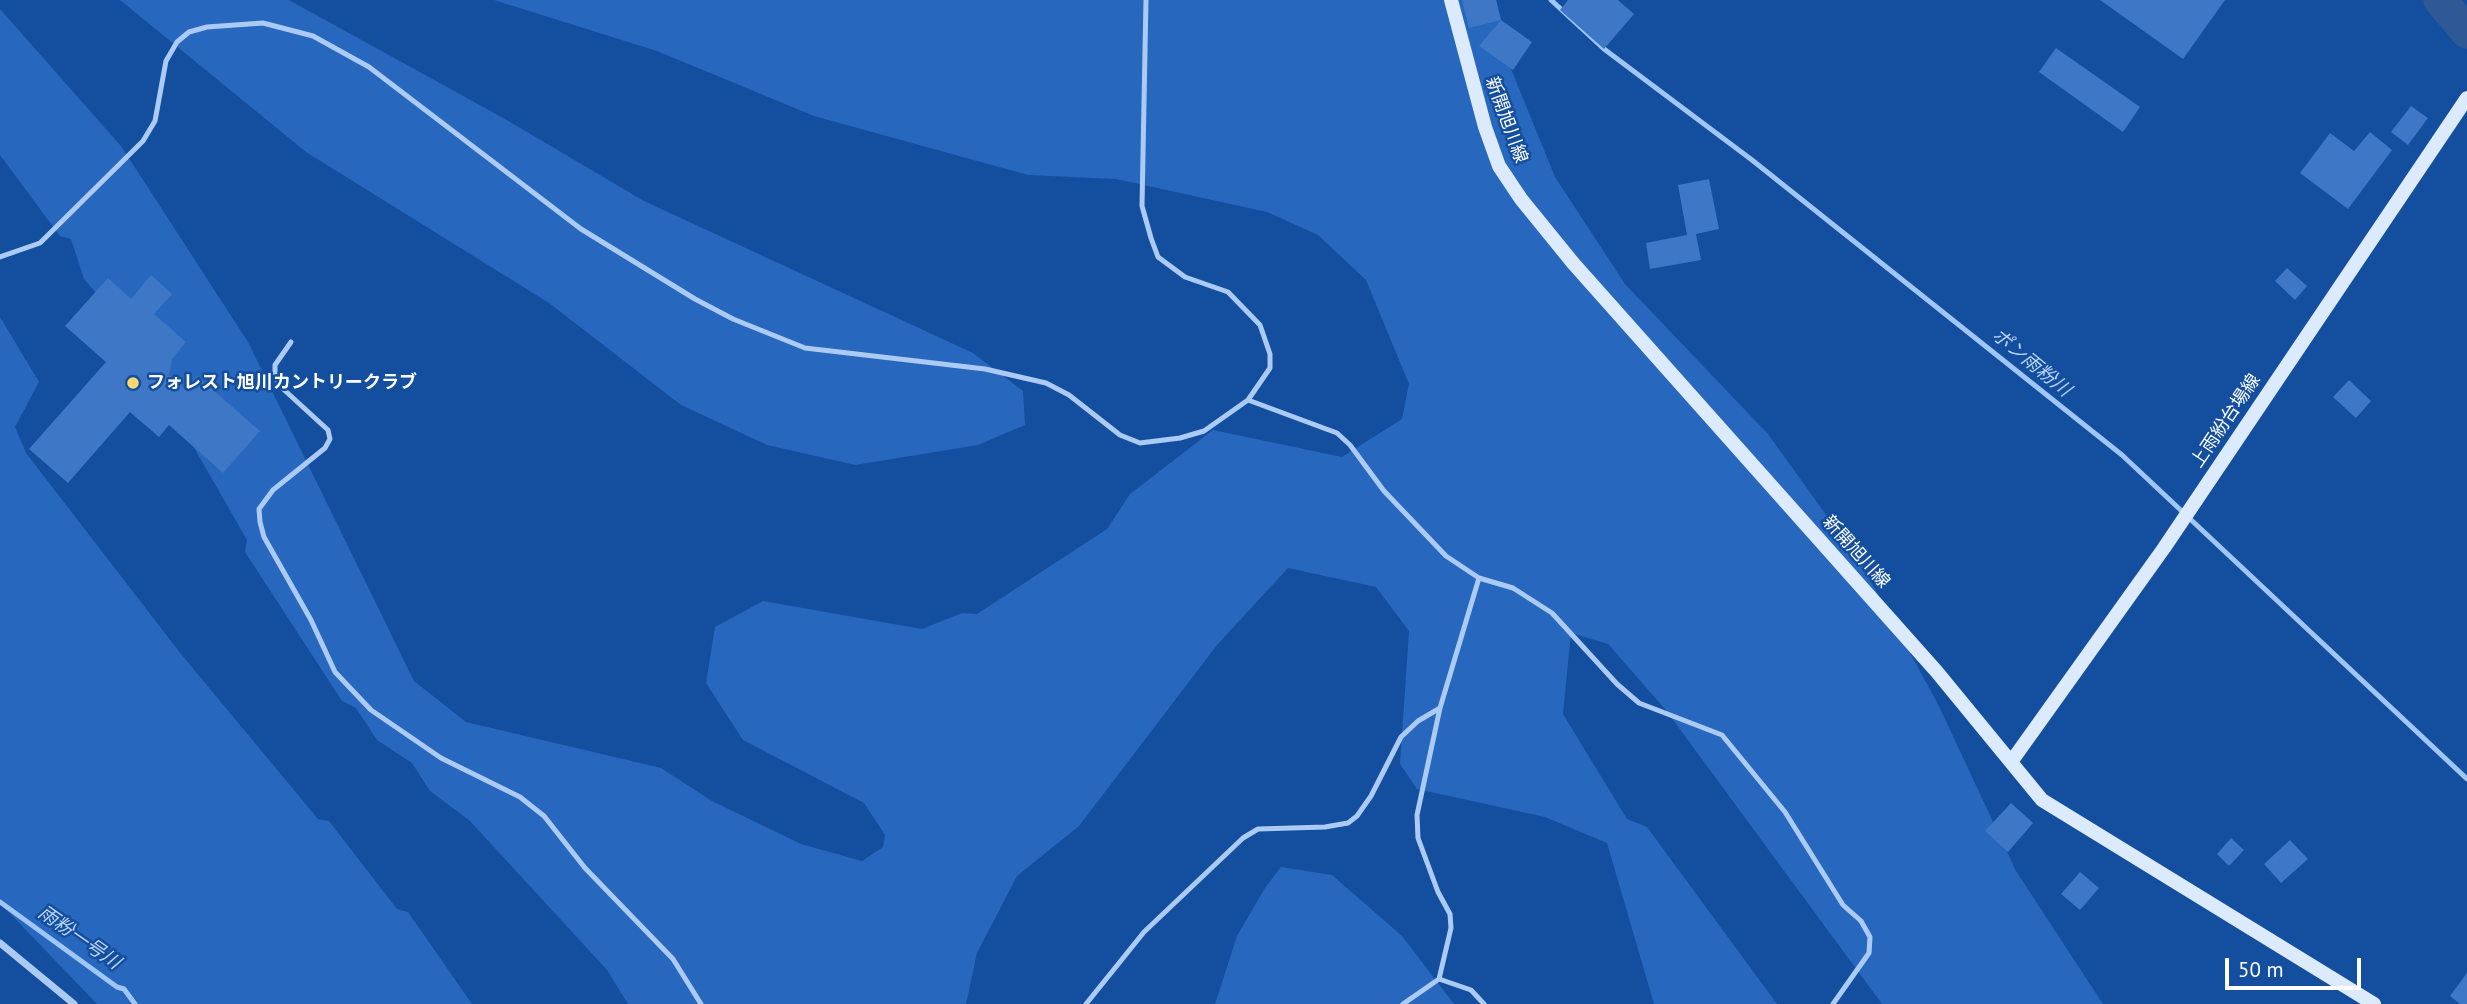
<!DOCTYPE html>
<html>
<head>
<meta charset="utf-8">
<style>
	body { margin:0 }
	#map { position:relative; width:2467px; height:1004px; overflow:hidden; background:#144e9f; font-family:"PT Sans",sans-serif }
	canvas { display:block }
	.scale { position:absolute; left:2225px; top:958px; width:136px; height:32px; box-sizing:border-box; border:4px solid #fff; border-top:0; padding-left:9px; font-size:21px; line-height:24px; white-space:nowrap; color:#fff; -webkit-text-stroke:5px #144e9f; paint-order:stroke }
</style>
</head>
<body>
<div id="map">
<canvas width="2467" height="1004"></canvas>
<div class="scale">50 m</div>
</div>
<script>
const ctx = document.querySelector('canvas').getContext('2d');
ctx.lineJoin = 'round';
function paint(path, color) {
  ctx.fillStyle = color;
  ctx.fill(path, 'evenodd');
}
function poly(rows) {
  const path = new Path2D();
  for (const r of rows) {
    path.moveTo(r[0], r[1]);
    for (let i = 2; i < r.length; i += 2) path.lineTo(r[i], r[i + 1]);
  }
  return path;
}
function strokePath(path, color, width, dash) {
  ctx.strokeStyle = color;
  ctx.lineWidth = width;
  ctx.lineCap = dash ? 'butt' : 'round';
  ctx.setLineDash(dash || []);
  ctx.stroke(path);
}
function drawText(font, color, halo, rows, align = 'center') {
  ctx.font = font + ' "PT Sans","Noto Sans JP",sans-serif';
  ctx.lineWidth = 5;
  ctx.setLineDash([]);
  ctx.textBaseline = 'middle';
  ctx.strokeStyle = halo;
  ctx.fillStyle = color;
  for (const [text, x, y, turn = 0] of rows) {
    ctx.save();
    ctx.translate(x, y);
    ctx.rotate((+turn || 0) * Math.PI / 180);
    ctx.textAlign = isNaN(turn) ? turn : align;
    if (halo) ctx.strokeText(text, 0, 0);
    ctx.fillText(text, 0, 0);
    ctx.restore();
  }
}
const green = poly([
	[120,0,289,0,505,119,644,201,973,353,1023,391,1025,425,978,445,855,465,767,445,681,405,549,303,306,152],
	[494,0,1496,0,1501,20,1503,49,1555,177,1625,284,1768,434,1860,562,1938,704,2016,871,2103,1004,1882,1004,1665,709,1608,644,1571,633,1563,714,1627,819,1647,827,1777,1004,1654,1004,1607,843,1545,817,1417,789,1400,764,1409,631,1376,587,1288,568,1217,645,1079,826,1017,876,977,953,966,1004,628,1004,607,970,470,821,430,791,412,763,377,740,356,708,342,701,245,552,247,540,173,411,143,348,84,279,71,239,60,236,0,155,0,9,121,146,248,342,414,681,466,722,661,768,712,801,801,844,862,861,883,847,885,835,864,803,743,740,706,683,715,627,763,601,922,629,962,613,977,614,1107,529,1130,494,1213,430,1342,457,1402,419,1409,384,1366,280,1318,235,1267,212,1116,179,1028,175,814,116,657,51],
	[0,317,39,382,15,427,26,453,181,654,318,819,329,821,397,909,408,912,472,1004,97,1004,0,903],
	[1281,867,1332,875,1402,936,1454,1004,1215,1004,1237,936,1265,888]
]);
const stream = poly([
	[1551,0,1604,49,1752,160,2122,455,2467,779],
	[0,902,117,987,124,989,135,1004]
]);
const river = poly([
	[2440,0,2467,32]
]);
const building = poly([
	[1462,0,1496,0,1501,20,1469,28],
	[1568,0,1618,0,1634,14,1604,49,1560,10],
	[2100,0,2225,0,2183,59],
	[1501,20,1532,42,1513,70,1479,46],
	[2056,48,2140,107,2123,132,2039,72],
	[2411,106,2428,118,2408,145,2391,132],
	[2370,132,2392,150,2348,209,2300,173,2330,133,2354,151],
	[1709,179,1719,229,1696,234,1701,260,1650,269,1646,243,1687,235,1678,185],
	[2287,268,2307,286,2295,300,2275,281],
	[151,275,172,294,154,314,186,342,172,359,169,375,185,389,197,376,260,431,223,473,169,425,159,437,130,412,68,483,29,449,106,362,65,326,108,278,131,299],
	[2349,380,2371,401,2356,418,2333,397],
	[2011,803,2033,823,2008,852,1985,831],
	[2231,838,2244,850,2229,866,2217,854],
	[2290,840,2308,859,2281,883,2264,864],
	[2080,872,2099,888,2080,910,2061,894],
	[2467,973,2467,1004,2460,1004,2450,996]
]);
const service = poly([
	[0,257,40,243,143,141,155,121,166,61,177,42,189,32,207,27,263,23,313,36,369,67,581,229,695,299,733,319,805,348,985,369,1046,383,1069,395,1120,435,1140,443,1180,438,1204,431,1248,400,1270,368,1270,354,1260,325,1228,292,1185,277,1158,257,1151,238,1142,206,1146,0],
	[291,342,275,365,275,377,281,387,328,430,330,439,325,448,273,490,259,509,260,522,264,537,311,620,335,672,371,710,441,758,520,797,544,816,585,868,673,959,701,1004],
	[1248,400,1337,433,1350,445,1384,491,1446,556,1479,578,1513,588,1552,613,1617,684,1639,703,1722,735,1785,812,1843,905,1861,921,1870,937,1869,953,1833,1004],
	[1439,979,1471,990,1484,1004],
	[1086,1004,1144,932,1243,838,1258,829,1325,827,1348,823,1357,816,1371,796,1401,737,1418,721,1440,708],
	[1403,1004,1439,979,1451,928,1450,914,1438,892,1418,838,1417,815,1440,708,1479,578]
]);
const minor = poly([
	[0,943,74,1004]
]);
const secondary = poly([
	[1451,0,1485,127,1499,166,1521,199,1573,263,1937,672,2042,800,2374,1004],
	[2011,762,2164,548,2467,98]
]);
const markers = [
	[133,383,7,"#ffd96f"]
];
const streetNames = [
	["新開旭川線",1506,120,70],
	["上雨紛台場線",2226,421,-56],
	["新開旭川線",1856,552,48]
];
const poiNames = [
	["フォレスト旭川カントリークラブ",147,383]
];
const waterNames = [
	["ポン雨粉川",2031,363,39],
	["雨粉一号川",79,938,35]
];
paint(green, '#2767bd');
strokePath(stream, '#9fc6f7', 5);
strokePath(river, '#2f5995', 33);
paint(building, '#3d77c6');
strokePath(service, '#accbf4', 5);
strokePath(minor, '#accbf4', 7);
strokePath(secondary, '#dceafd', 14);
for (const [x, y, r, color] of markers) {
  const dot = new Path2D();
  dot.arc(x, y, r, 0, 2 * Math.PI);
  ctx.fillStyle = color;
  ctx.fill(dot);
  strokePath(dot, '#144e9f', 2.5);
}
drawText('18px', '#fff', '#144e9f', streetNames);
drawText('bold 18px', '#fff', '#144e9f', poiNames, 'left');
drawText('italic 19px', '#b9d5fa', '#144e9f', waterNames);
</script>
</body>
</html>
